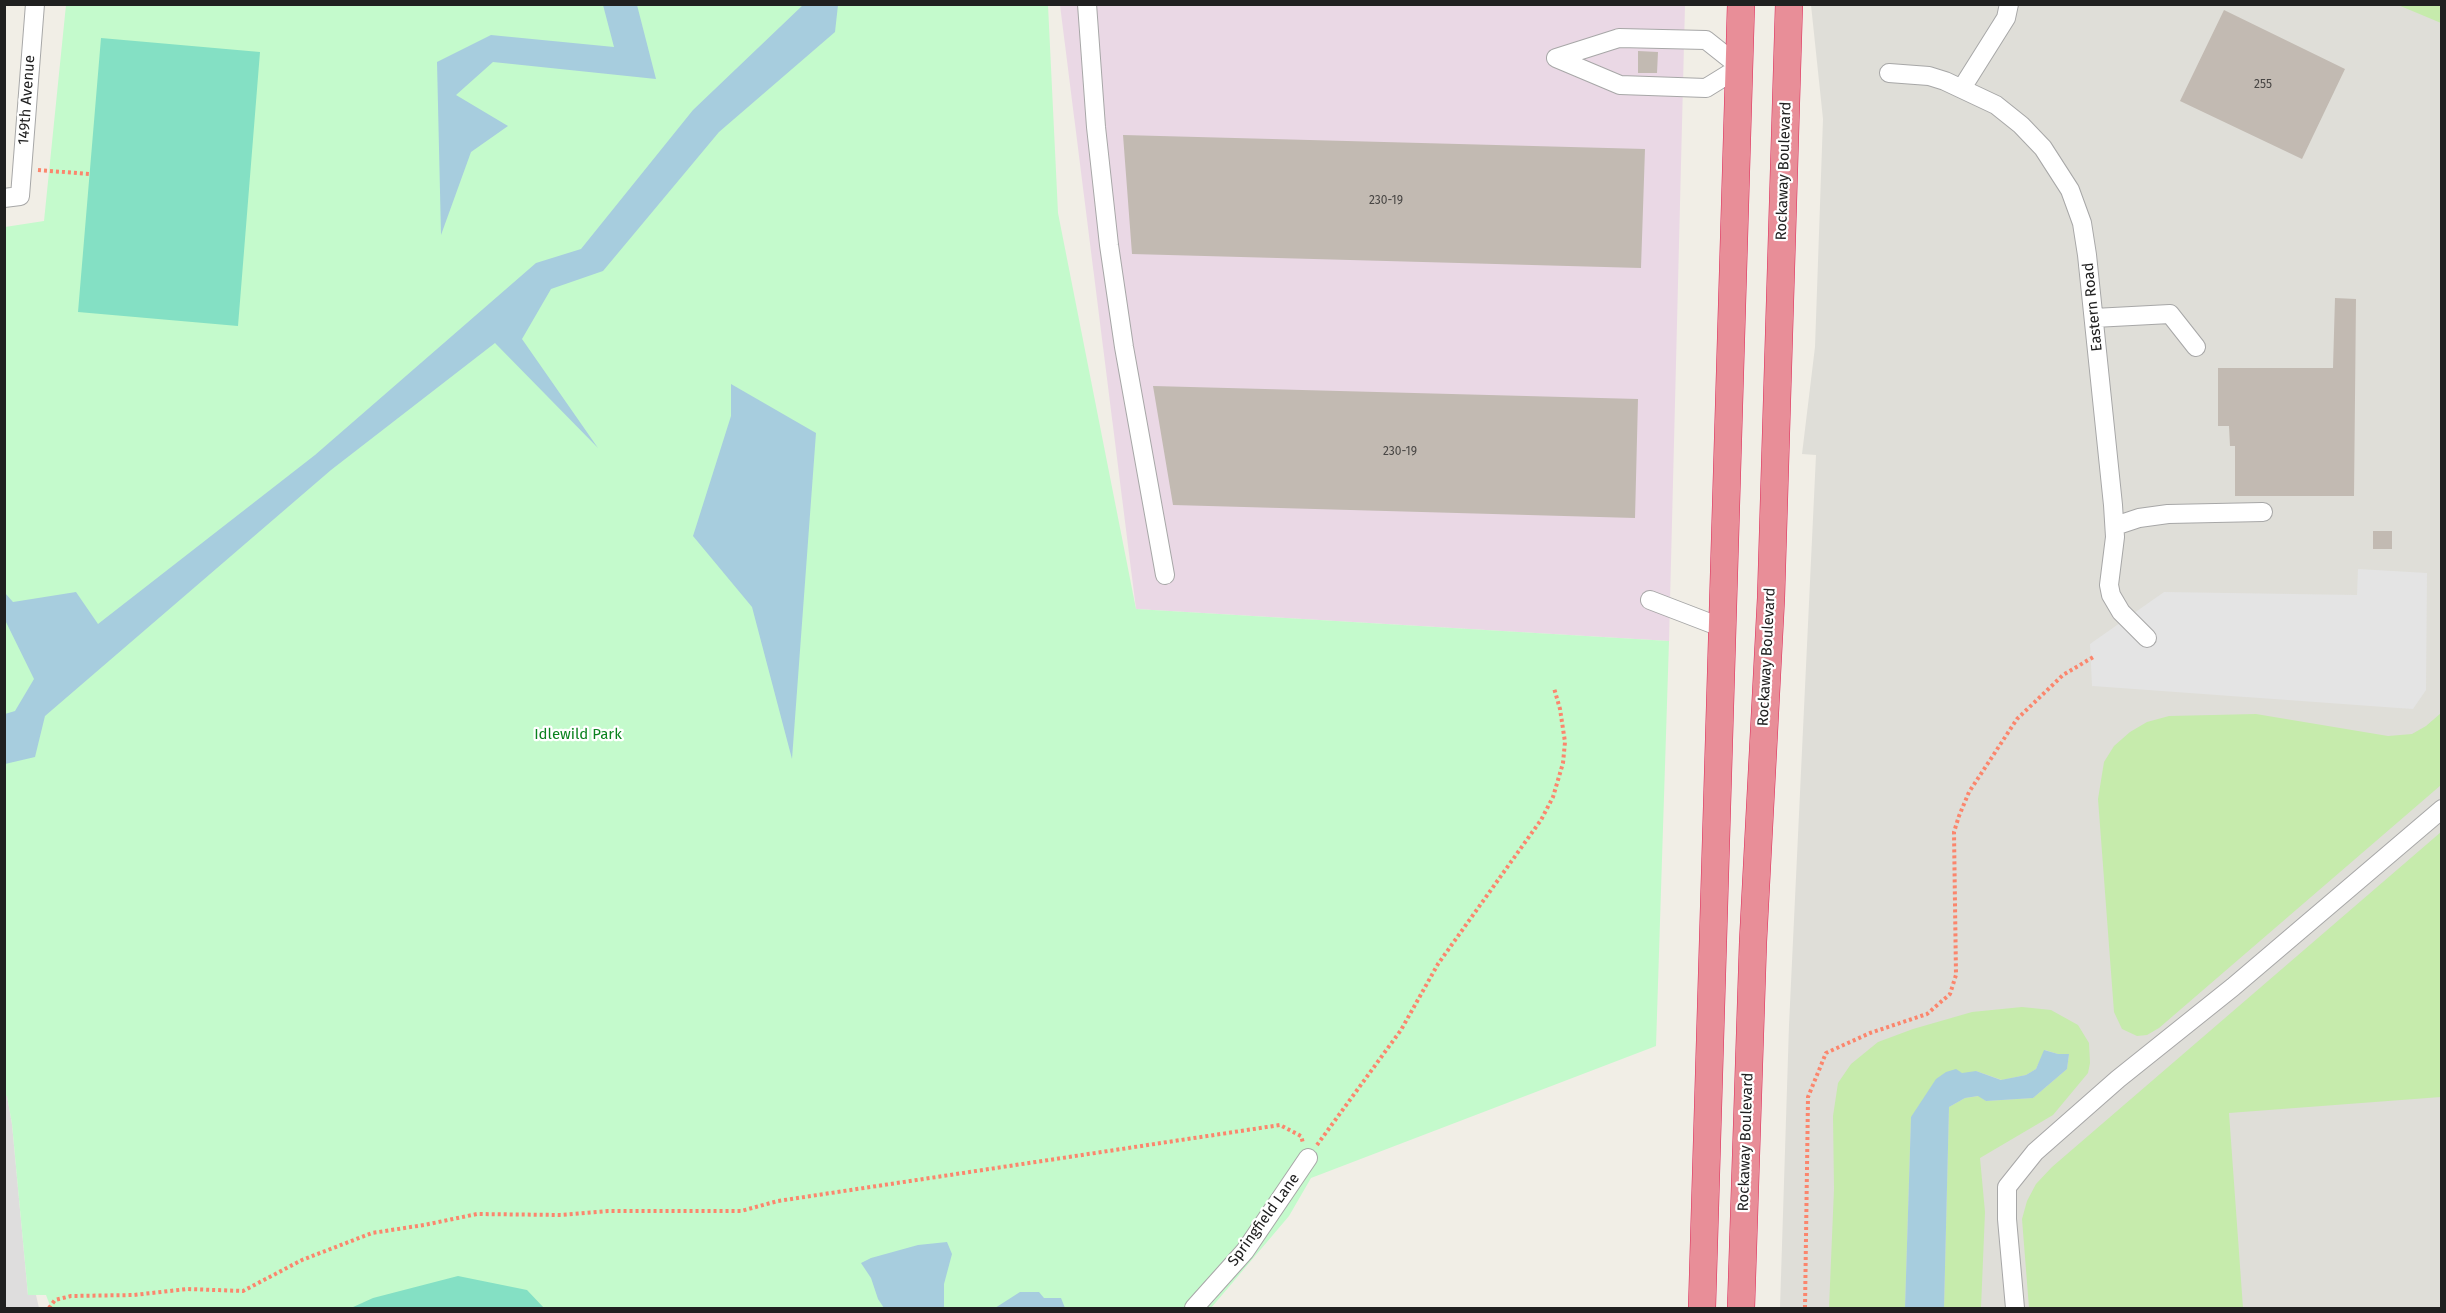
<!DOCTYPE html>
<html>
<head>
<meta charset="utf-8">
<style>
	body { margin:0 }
	#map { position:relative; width:2446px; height:1313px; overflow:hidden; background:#f1eee6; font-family:"Fira Sans",sans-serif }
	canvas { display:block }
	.frame { position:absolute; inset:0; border:6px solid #202020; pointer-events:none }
</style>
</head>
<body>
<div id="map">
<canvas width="2446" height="1313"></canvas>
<div class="frame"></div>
</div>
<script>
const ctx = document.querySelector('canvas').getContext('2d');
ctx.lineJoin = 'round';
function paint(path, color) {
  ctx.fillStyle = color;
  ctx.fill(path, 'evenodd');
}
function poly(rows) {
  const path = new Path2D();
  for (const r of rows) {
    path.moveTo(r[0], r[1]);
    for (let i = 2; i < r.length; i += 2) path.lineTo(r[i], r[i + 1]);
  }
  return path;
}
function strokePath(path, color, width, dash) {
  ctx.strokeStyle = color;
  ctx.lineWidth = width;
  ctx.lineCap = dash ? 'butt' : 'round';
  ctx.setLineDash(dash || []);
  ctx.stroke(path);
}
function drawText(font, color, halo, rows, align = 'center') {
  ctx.font = font + ' "Fira Sans",sans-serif';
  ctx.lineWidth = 4.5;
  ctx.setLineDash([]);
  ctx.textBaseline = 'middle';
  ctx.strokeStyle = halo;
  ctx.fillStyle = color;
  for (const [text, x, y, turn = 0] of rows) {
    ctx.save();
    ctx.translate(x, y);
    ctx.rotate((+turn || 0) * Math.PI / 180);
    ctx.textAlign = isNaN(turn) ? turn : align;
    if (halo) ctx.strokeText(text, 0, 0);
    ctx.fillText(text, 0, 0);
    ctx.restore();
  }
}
const residential = poly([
	[4,1096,7,1096,12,1124,28,1295,36,1295,39,1308,5,1308]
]);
const industrial = poly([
	[1060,5,1685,5,1669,641,1136,609]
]);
const airport = poly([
	[1811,5,2441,5,2441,1308,1780,1308,1789,1025,1816,455,1802,454,1815,347,1823,119]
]);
const grass = poly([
	[2398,5,2441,5,2441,23],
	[2441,713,2441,785,2159,1028,2147,1035,2137,1036,2122,1029,2114,1012,2098,799,2104,762,2114,746,2130,732,2147,722,2169,716,2256,714,2388,736,2412,734,2426,726],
	[2441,832,2441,1097,2229,1113,2243,1308,2029,1308,2022,1219,2027,1201,2036,1184,2052,1167],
	[2022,1007,2051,1010,2078,1025,2089,1043,2090,1063,2088,1073,2053,1115,1980,1158,1985,1212,1981,1308,1944,1308,1949,1107,1965,1098,1979,1096,1986,1101,2033,1098,2067,1069,2069,1054,2058,1054,2045,1050,2036,1069,2026,1075,2002,1080,1976,1071,1911,1117,1905,1308,1829,1308,1834,1189,1833,1116,1838,1083,1851,1064,1878,1042,1913,1029,1972,1012]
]);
const park = poly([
	[66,5,1048,5,1058,213,1136,609,1669,641,1656,1046,1311,1178,1289,1216,1211,1308,51,1308,46,1295,28,1295,12,1124,7,1096,5,1096,5,227,44,221]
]);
const pitch = poly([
	[101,38,260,52,238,326,78,312],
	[458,1276,527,1290,544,1308,351,1308,373,1298]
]);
const parking = poly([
	[2358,569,2427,573,2426,690,2413,709,2092,686,2090,644,2164,592,2357,595]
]);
const water = poly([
	[603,5,637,5,656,79,493,62,456,95,508,126,471,152,441,235,437,62,491,35,614,47],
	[803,5,838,5,835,32,719,132,603,271,551,289,522,339,598,448,495,343,331,470,45,716,35,757,5,764,5,714,15,711,34,679,5,620,5,593,13,602,76,592,98,624,315,455,536,263,581,249,693,110],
	[731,384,816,433,792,759,752,607,693,536,731,416],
	[2044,1050,2058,1054,2069,1054,2067,1069,2033,1098,1986,1101,1978,1096,1965,1098,1949,1107,1944,1308,1905,1308,1911,1117,1936,1079,1946,1072,1956,1069,1962,1073,1976,1071,2001,1080,2026,1075,2036,1069],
	[947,1242,952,1254,944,1284,944,1308,884,1308,878,1299,871,1278,861,1263,871,1258,918,1245],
	[1020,1292,1039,1292,1044,1298,1061,1298,1065,1308,995,1308]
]);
const building = poly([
	[2224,10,2345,69,2302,159,2180,101],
	[1638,51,1658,52,1657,73,1638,73],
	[1123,135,1645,149,1641,268,1132,254],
	[2335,298,2356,299,2354,496,2235,496,2235,446,2230,446,2229,426,2218,426,2218,368,2333,368],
	[1153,386,1638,399,1635,518,1173,505],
	[2373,531,2392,531,2392,549,2373,549]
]);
const path = poly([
	[38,170,89,174],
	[1317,1145,1401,1030,1438,964,1541,820,1553,797,1563,763,1565,742,1560,709,1554,688],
	[49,1308,55,1300,71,1296,134,1295,187,1289,243,1291,302,1260,372,1233,424,1225,477,1214,561,1215,608,1211,741,1211,778,1201,1280,1125,1301,1136,1303,1143],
	[1805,1308,1808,1097,1826,1053,1870,1033,1927,1014,1950,994,1956,975,1954,832,1959,816,1969,792,2017,719,2063,675,2095,656]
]);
const minor = poly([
	[1087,4,1096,127,1109,245,1124,347,1165,575],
	[1619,38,1706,40,1740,67,1706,88,1620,85,1556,58,1619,38],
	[1889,73,1929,76,1945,81,1996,105,2021,125,2043,148,2070,190,2082,223,2087,255,2113,505,2115,537,2109,585,2111,595,2121,612,2147,638],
	[1962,88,2006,18,2009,4],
	[4,198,20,196,35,4],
	[2094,318,2170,314,2196,347],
	[2115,526,2139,518,2168,514,2263,512],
	[1650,600,1723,628],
	[1194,1308,1245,1251,1308,1158],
	[2015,1308,2007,1219,2007,1187,2035,1152,2118,1079,2233,987,2442,809]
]);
const highway = poly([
	[1702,1308,1741,4],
	[1741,1308,1753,942,1771,598,1789,4]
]);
const numberNames = [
	["255",2263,85],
	["230-19",1386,201],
	["230-19",1400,452]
];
const streetNames = [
	["149th Avenue",27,100,-86],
	["Rockaway Boulevard",1784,171,-88],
	["Eastern Road",2093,307,-96],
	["Rockaway Boulevard",1767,657,-87],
	["Rockaway Boulevard",1746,1142,-88],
	["Springfield Lane",1264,1220,-54]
];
const parkNames = [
	["Idlewild Park",578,735]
];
paint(residential, '#dedddd');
paint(industrial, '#ead8e5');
paint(airport, '#dfded8');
paint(grass, '#c6ebac');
paint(park, '#c4facc');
paint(pitch, '#84e0c4');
paint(parking, '#e4e4e4');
paint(water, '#a7cdde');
paint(building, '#c2bab2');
strokePath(minor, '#a7a7a7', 20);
strokePath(highway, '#dd2556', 28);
strokePath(path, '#fb866d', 4, [3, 3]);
strokePath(minor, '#fff', 18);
strokePath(highway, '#e88e98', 27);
drawText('12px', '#484644', null, numberNames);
drawText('15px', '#202020', '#fff', streetNames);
drawText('15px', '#0a821e', '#fff', parkNames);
</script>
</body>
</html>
